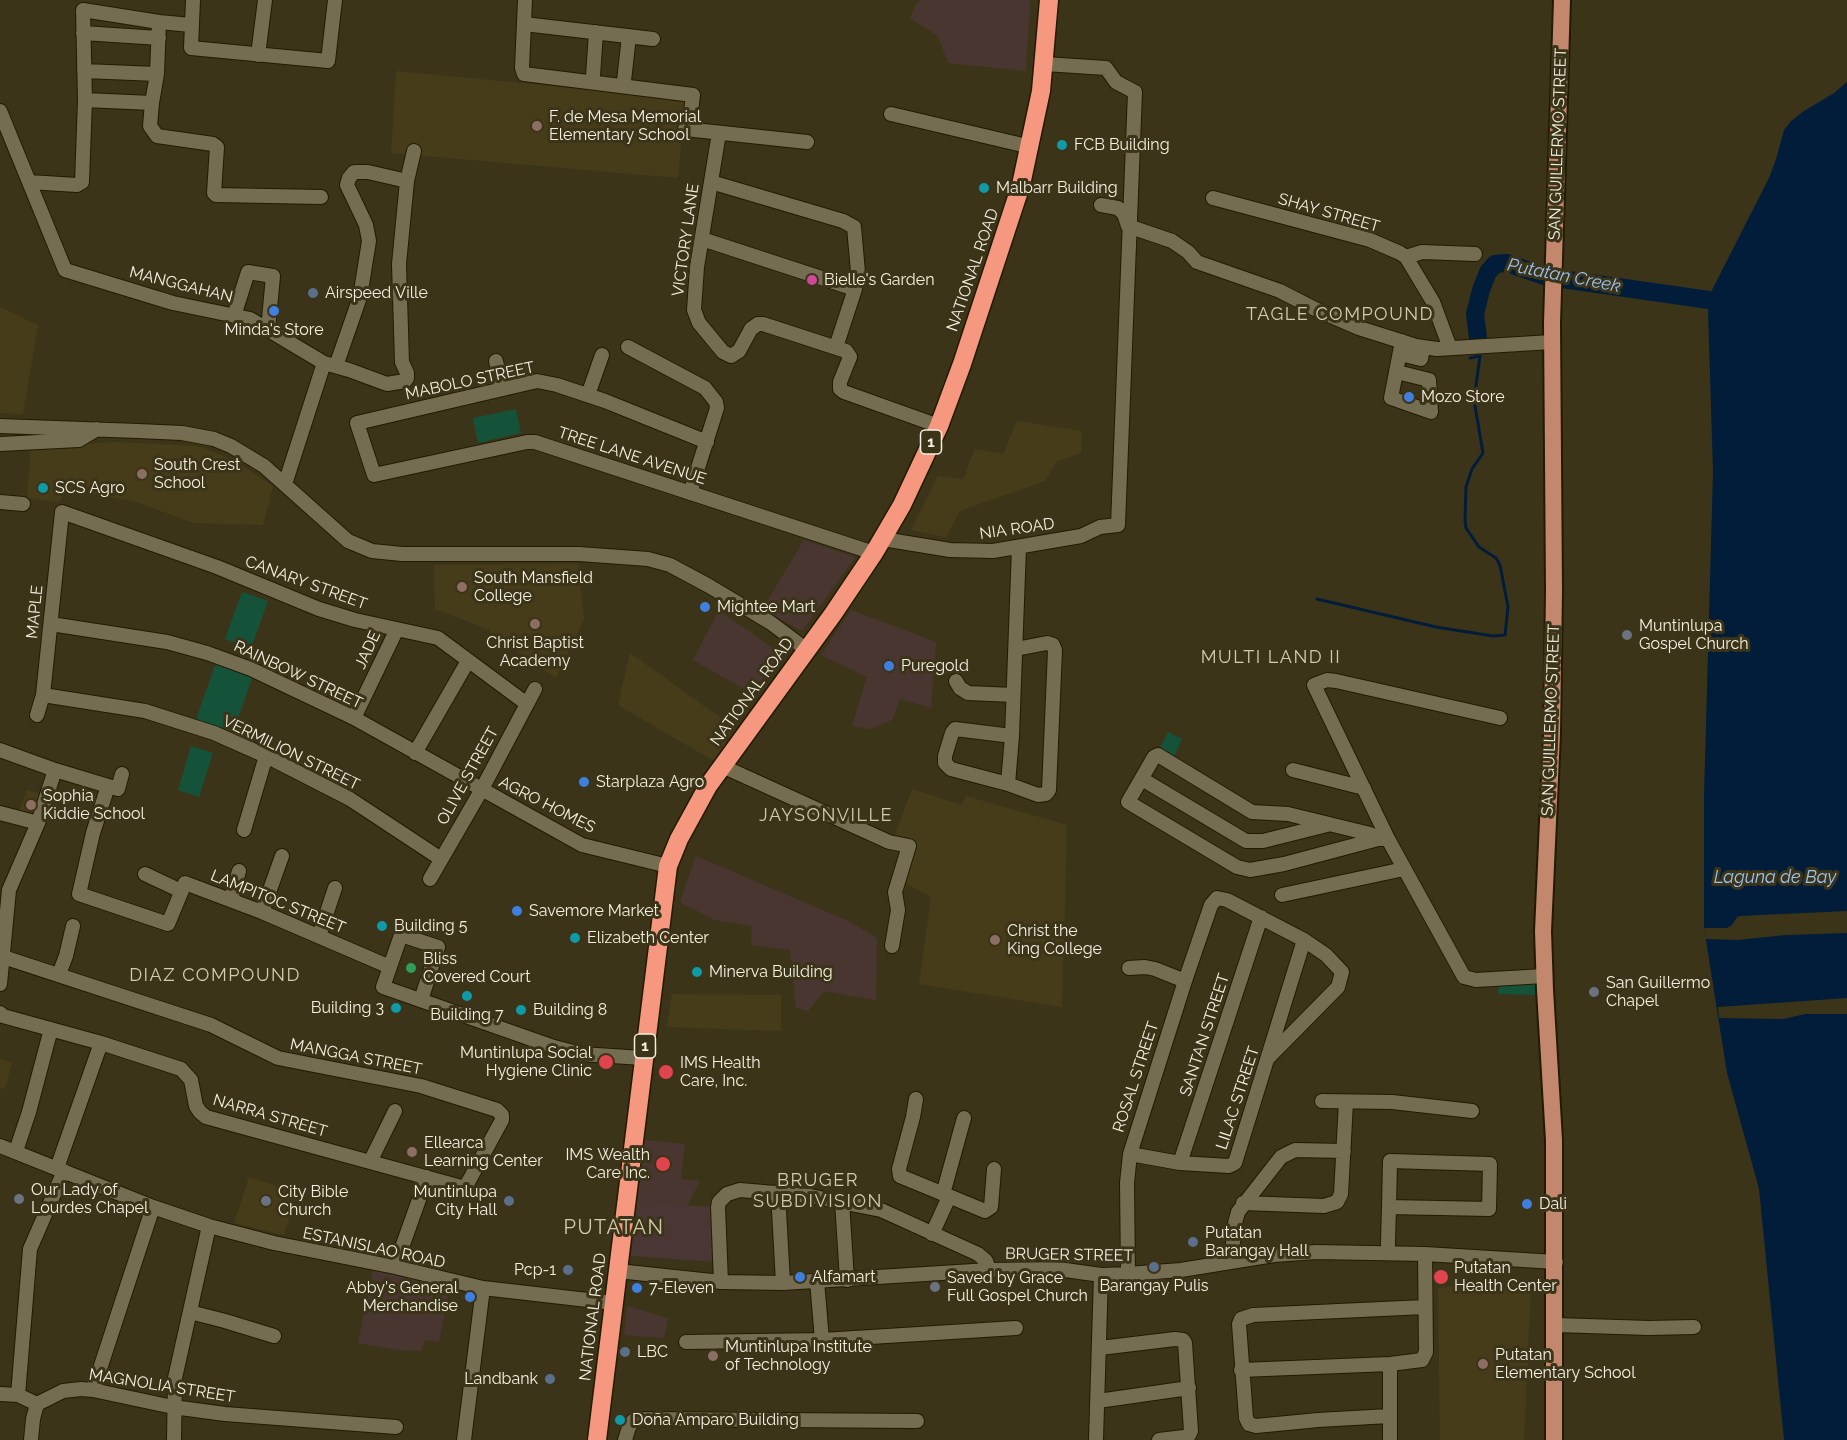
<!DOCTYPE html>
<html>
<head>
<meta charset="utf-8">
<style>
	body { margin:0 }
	canvas { display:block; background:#3b3419 }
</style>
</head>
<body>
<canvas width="1847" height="1440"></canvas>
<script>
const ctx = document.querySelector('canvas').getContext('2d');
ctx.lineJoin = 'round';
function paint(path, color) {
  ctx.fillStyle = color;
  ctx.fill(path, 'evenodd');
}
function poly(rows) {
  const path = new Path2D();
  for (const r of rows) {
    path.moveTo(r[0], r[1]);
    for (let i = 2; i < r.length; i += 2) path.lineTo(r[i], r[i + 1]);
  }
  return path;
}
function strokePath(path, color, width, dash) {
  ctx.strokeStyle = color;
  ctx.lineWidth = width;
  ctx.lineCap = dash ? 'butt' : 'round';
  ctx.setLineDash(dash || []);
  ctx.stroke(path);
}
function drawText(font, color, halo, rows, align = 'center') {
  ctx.font = font + ' Raleway,sans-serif';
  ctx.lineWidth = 6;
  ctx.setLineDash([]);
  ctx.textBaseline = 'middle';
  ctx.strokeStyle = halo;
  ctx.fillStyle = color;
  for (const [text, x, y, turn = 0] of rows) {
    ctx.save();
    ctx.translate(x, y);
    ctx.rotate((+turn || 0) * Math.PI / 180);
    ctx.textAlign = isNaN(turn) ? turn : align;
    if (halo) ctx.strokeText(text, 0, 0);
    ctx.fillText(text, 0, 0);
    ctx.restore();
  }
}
const commercial = poly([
	[922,0,1030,0,1026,71,948,63,938,36,910,18,917,3],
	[804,540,855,557,802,631,762,610],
	[719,610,783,656,755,695,693,660],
	[851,610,936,642,931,708,900,699,892,720,870,729,852,726,867,677,821,655],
	[696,856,848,921,877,938,876,1000,824,991,808,1011,796,1008,790,950,751,945,752,926,715,920,680,902],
	[645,1140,685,1144,681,1179,700,1181,687,1206,637,1203],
	[373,1269,415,1277,450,1286,439,1342,425,1340,421,1351,397,1350,358,1343],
	[627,1306,668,1318,664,1338,624,1335]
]);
const built = poly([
	[396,71,685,99,678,178,391,153],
	[0,307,38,325,23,414,0,413],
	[1017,421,1082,431,1081,453,1057,461,1045,481,960,511,946,537,911,530,938,476,963,479,975,449,1003,454],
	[115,442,198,446,235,461,273,486,263,525,193,523,137,502,67,489,59,502,27,498,31,447],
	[578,564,584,619,556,678,492,634,489,630,435,609,434,565],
	[630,653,735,728,714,761,618,705],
	[912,789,962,805,966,796,1067,825,1062,1007,919,984,931,897,895,877,902,854,889,851],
	[27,790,45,795,35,819,18,815],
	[672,994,781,995,781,1031,667,1027],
	[0,1059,12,1063,5,1089,0,1088],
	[249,1177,297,1193,284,1235,234,1223],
	[1491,1282,1531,1284,1524,1440,1440,1440,1438,1288]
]);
const medical = poly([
	[637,1203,716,1207,717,1262,631,1256]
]);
const green = poly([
	[516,409,521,433,478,443,473,418],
	[242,592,268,601,251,648,225,639],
	[216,663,253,676,232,735,195,722],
	[1168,732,1182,739,1173,759,1158,752],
	[191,746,213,753,199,797,178,790],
	[1499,982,1538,982,1539,995,1498,994]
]);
const water = poly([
	[1847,82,1847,1440,1784,1440,1759,1189,1727,1073,1704,928,1704,795,1713,471,1708,312,1712,290,1769,178,1776,159,1784,130,1791,121,1804,111,1834,93]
]);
const pier = poly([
	[1847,911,1847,933,1786,935,1737,940,1705,939,1704,928,1727,928,1732,925,1737,917,1740,916],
	[1847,998,1847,1014,1805,1014,1783,1019,1719,1018,1718,1007]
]);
const stream = poly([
	[1317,599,1436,627,1493,636,1505,635,1508,607,1500,565,1496,558,1479,547,1466,528,1465,520,1466,487,1472,469,1483,453,1474,400,1480,356,1470,358]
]);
const river = poly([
	[1478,338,1475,314,1481,290,1488,272,1495,264,1507,263,1544,276,1562,279,1709,300]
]);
const minor = poly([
	[193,0,191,48,328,61,335,0],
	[525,0,522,68,524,74,693,95,689,129],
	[159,22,157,74,152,103,85,100,83,10,159,22,191,25],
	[524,24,653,39],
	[83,33,159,38],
	[258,55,265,0],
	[84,71,157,74],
	[593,76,596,32],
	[624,81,629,36],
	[152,103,150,126,157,136,213,144,217,147,214,193,216,195,321,197],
	[0,111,65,270,173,303,250,319,324,363,349,370,387,384,405,381,407,378,407,373,402,362,399,264,407,181,414,151],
	[891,114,1031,147],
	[685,129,807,142],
	[719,133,697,267,694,310,699,323,723,352,731,356,739,351,751,329,758,324,763,324,846,351,850,357,840,382,840,389,844,392,939,426],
	[29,182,77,185,82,182,85,100],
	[711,182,843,221,854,227,858,272,855,289,836,347],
	[1213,198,1370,240,1400,253,1406,257,1433,302,1450,348],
	[1101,205,1118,208,1124,214,1128,226,1172,241,1188,252,1197,262,1280,291,1315,309,1359,328,1416,346,1437,349,1552,342],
	[702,239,855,289],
	[1406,257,1422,252,1475,254],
	[234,316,248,272,273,276,268,330],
	[628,347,705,388,716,402,717,408,690,493],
	[1400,354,1421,359,1423,347],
	[496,361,502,389],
	[336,366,360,297,369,241,366,225,347,185,349,178,354,172,368,172,407,181],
	[1397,372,1429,380,1431,412,1391,398,1402,341],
	[588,395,602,355],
	[0,426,138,431,182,433,214,439,231,446,264,466,348,541,372,551,402,554,579,554,648,559,670,565,709,586,771,623,807,650],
	[707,442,605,401,557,385,537,381,357,423,374,475,527,442,535,442,874,553],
	[0,444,79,440,97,429],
	[285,484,324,363],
	[0,502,23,504],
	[883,539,950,550,993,551,1081,536,1100,527,1118,525,1135,92,1116,82,1106,68,1045,64],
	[51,624,167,642,207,653,251,669,354,718,582,845,668,866],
	[956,681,960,688,968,693,1013,695],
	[43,695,145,711,214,733,266,756,350,799,441,859],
	[37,715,43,695,62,512,217,567,319,609,355,620,438,638,527,704],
	[354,718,397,629],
	[1500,718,1336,681,1327,680,1314,685,1388,839,1464,977,1476,980,1544,976],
	[1012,736,955,729,952,733,945,756,945,763,951,769,1008,784,1038,795,1046,794,1049,790,1055,650,1053,645,1047,643,1016,649],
	[0,750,55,770,118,789,122,774],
	[415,753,468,661],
	[722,766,889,842,909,846,895,892,898,910,892,946],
	[1293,770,1364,788],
	[1142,779,1246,841,1263,841,1327,825],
	[1008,784,1012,736,1019,547],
	[108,786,93,833,79,894,168,924,185,883,262,912,390,967],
	[0,813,38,823],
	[244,830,266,756],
	[1378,839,1370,834,1288,814,1252,812,1158,755,1154,757,1128,802,1237,867,1250,870,1284,864,1378,839,1388,839],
	[145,874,181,891],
	[430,879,482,789,535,689],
	[1282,895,1404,869],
	[231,899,239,871],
	[262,912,282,856],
	[319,936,335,888],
	[0,956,211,1025,278,1058,421,1086,497,1110,502,1115,502,1120,465,1188,206,1117,200,1112,196,1106,191,1080,181,1069,101,1043,3,1016,0,1013],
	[1129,968,1145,967,1155,969,1185,981],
	[59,974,66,956,73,926],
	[0,984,9,890,38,823,55,770],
	[421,1000,438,947,401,935,383,987,554,1047,581,1054,643,1058],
	[916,1099,913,1117,899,1169,900,1176,985,1211,991,1207,994,1169],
	[1322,1101,1392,1102,1472,1111],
	[0,1146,153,1207,209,1226,274,1243,395,1267,483,1288,614,1303],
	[16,1151,29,1112,51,1029],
	[1130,1154,1180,1163,1229,1166,1235,1163,1304,940],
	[370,1162,395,1111],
	[1180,1163,1261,917],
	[57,1168,101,1043],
	[778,1192,783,1283],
	[943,1194,964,1118],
	[842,1201,847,1280],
	[1243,1203,1324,1206,1337,1202,1341,1194,1346,1102],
	[932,1234,949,1197],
	[1388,1252,1388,1242,1389,1207,1390,1161,1490,1164,1489,1209,1389,1207],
	[1232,1261,1234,1227,1238,1212,1281,1157,1295,1150,1344,1151],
	[395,1267,427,1177],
	[618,1271,721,1282,783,1283,989,1270,1058,1269,1101,1275,1128,1274,1181,1270,1274,1255,1316,1252,1425,1254,1556,1262],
	[1128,1274,1127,1183,1130,1154,1185,981,1211,905,1217,898,1227,900,1304,940,1326,955,1342,972,1338,987,1268,1058],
	[817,1281,822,1340],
	[721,1282,718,1207,719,1202,727,1194,740,1190,810,1196,881,1210,978,1254,986,1261,989,1270],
	[190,1312,225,1321,274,1336],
	[1556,1325,1649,1328,1694,1327],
	[686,1342,822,1340,1016,1328],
	[1100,1348,1175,1339,1183,1340,1185,1343,1191,1431,1189,1435,1184,1437,1159,1440],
	[1390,1364,1390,1440],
	[1241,1370,1390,1364,1422,1360,1426,1352,1425,1254],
	[93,1390,153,1207],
	[0,1394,18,1395,37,1404,63,1391,81,1389,93,1390,173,1407,225,1414,396,1427],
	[18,1395,30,1249,64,1171],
	[1098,1401,1189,1388],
	[1389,1416,1318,1420,1256,1426,1249,1424,1246,1418,1239,1324,1241,1319,1253,1315,1425,1307],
	[31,1440,33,1419,37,1404],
	[174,1440,175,1378,209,1226],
	[464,1440,483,1288],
	[625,1440,629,1427,633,1421,640,1419,917,1421],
	[1096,1440,1101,1275]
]);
const major = poly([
	[1554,1440,1554,1140,1545,990,1543,931,1552,734,1554,591,1552,323,1562,0]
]);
const highway = poly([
	[597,1440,668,866,679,839,708,786,833,614,874,553,902,505,939,426,962,364,1021,185,1041,91,1049,0]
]);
const markers = [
	[537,126,6,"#8d6e63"],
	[1062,145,6,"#0f9aa8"],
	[984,188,6,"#0f9aa8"],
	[812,280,6,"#d1479c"],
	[313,293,6,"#5c6f8a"],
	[274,311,6,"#3f7fe0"],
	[1409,397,6,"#3f7fe0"],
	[142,474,6,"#8d6e63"],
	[43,488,6,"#0f9aa8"],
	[462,587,6,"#8d6e63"],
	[705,607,6,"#3f7fe0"],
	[535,624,6,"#8d6e63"],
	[1627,635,6,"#6b7280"],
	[889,666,6,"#3f7fe0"],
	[584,782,6,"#3f7fe0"],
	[31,805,6,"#8d6e63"],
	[517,911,6,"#3f7fe0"],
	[382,926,6,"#0f9aa8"],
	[575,938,6,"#0f9aa8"],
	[995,940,6,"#8d6e63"],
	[411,968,6,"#2e9e5b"],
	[697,972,6,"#0f9aa8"],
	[1594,992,6,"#6b7280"],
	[467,996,6,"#0f9aa8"],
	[396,1008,6,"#0f9aa8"],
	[521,1010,6,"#0f9aa8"],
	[606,1062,8,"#e0444e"],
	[666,1072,8,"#e0444e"],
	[412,1152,6,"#8d6e63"],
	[663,1164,8,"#e0444e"],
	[19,1199,6,"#6b7280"],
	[266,1201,6,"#6b7280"],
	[509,1201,6,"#5c6f8a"],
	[1527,1204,6,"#3f7fe0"],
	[1193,1242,6,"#5c6f8a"],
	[1154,1267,6,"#5c6f8a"],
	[568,1270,6,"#5c6f8a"],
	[800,1277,6,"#3f7fe0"],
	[1441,1277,8,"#e0444e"],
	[935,1287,6,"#6b7280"],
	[637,1288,6,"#3f7fe0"],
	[470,1297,6,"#3f7fe0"],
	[625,1352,6,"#5c6f8a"],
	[713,1356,6,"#8d6e63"],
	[1483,1364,6,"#8d6e63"],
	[550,1379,6,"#5c6f8a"],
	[620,1420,6,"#0f9aa8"]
];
const shields = [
	[931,442,21],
	[645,1046,21]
];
const shieldNames = [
	["1",931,442],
	["1",645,1046]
];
const poiNames = [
	["F. de Mesa Memorial",549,117],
	["Elementary School",549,135],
	["FCB Building",1074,145],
	["Malbarr Building",996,188],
	["Bielle's Garden",824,280],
	["Airspeed Ville",325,293],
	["Minda's Store",274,330,"center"],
	["Mozo Store",1421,397],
	["South Crest",154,465],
	["School",154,483],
	["SCS Agro",55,488],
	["South Mansfield",474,578],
	["College",474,596],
	["Mightee Mart",717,607],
	["Muntinlupa",1639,626],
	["Gospel Church",1639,644],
	["Christ Baptist",535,643,"center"],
	["Academy",535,661,"center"],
	["Puregold",901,666],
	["Starplaza Agro",596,782],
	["Sophia",43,796],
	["Kiddie School",43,814],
	["Savemore Market",529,911],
	["Building 5",394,926],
	["Christ the",1007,931],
	["King College",1007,949],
	["Elizabeth Center",587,938],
	["Bliss",423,959],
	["Covered Court",423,977],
	["Minerva Building",709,972],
	["San Guillermo",1606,983],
	["Chapel",1606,1001],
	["Building 3",384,1008,"right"],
	["Building 8",533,1010],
	["Building 7",467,1015,"center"],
	["Muntinlupa Social",592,1053,"right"],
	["Hygiene Clinic",592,1071,"right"],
	["IMS Health",680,1063],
	["Care, Inc.",680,1081],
	["Ellearca",424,1143],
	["Learning Center",424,1161],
	["IMS Wealth",650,1155,"right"],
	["Care Inc.",650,1173,"right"],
	["Our Lady of",31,1190],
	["Lourdes Chapel",31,1208],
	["City Bible",278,1192],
	["Church",278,1210],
	["Muntinlupa",497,1192,"right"],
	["City Hall",497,1210,"right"],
	["Dali",1539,1204],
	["Putatan",1205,1233],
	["Barangay Hall",1205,1251],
	["Putatan",1454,1268],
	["Health Center",1454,1286],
	["Pcp-1",556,1270,"right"],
	["Alfamart",812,1277],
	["Saved by Grace",947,1278],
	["Full Gospel Church",947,1296],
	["Barangay Pulis",1154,1286,"center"],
	["Abby's General",458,1288,"right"],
	["Merchandise",458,1306,"right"],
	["7-Eleven",649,1288],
	["Muntinlupa Institute",725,1347],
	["of Technology",725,1365],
	["LBC",637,1352],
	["Putatan",1495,1355],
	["Elementary School",1495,1373],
	["Landbank",538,1379,"right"],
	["Doña Amparo Building",632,1420]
];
const streetNames = [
	["SAN GUILLERMO STREET",1558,144,-88],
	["SHAY STREET",1329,213,16],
	["VICTORY LANE",686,240,-82],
	["NATIONAL ROAD",973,270,-71],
	["MANGGAHAN",181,285,14],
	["MABOLO STREET",470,381,-12],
	["TREE LANE AVENUE",632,456,18],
	["NIA ROAD",1017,529,-8],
	["CANARY STREET",306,583,20],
	["MAPLE",35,612,-84],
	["JADE",368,650,-65],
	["RAINBOW STREET",298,675,25],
	["NATIONAL ROAD",752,692,-54],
	["SAN GUILLERMO STREET",1551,720,-88],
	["VERMILION STREET",291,753,26],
	["OLIVE STREET",468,776,-61],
	["AGRO HOMES",547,805,27],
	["LAMPITOC STREET",278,902,22],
	["SANTAN STREET",1205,1035,-72],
	["MANGGA STREET",356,1057,11],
	["ROSAL STREET",1136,1077,-72],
	["LILAC STREET",1238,1098,-72],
	["NARRA STREET",270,1116,16],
	["ESTANISLAO ROAD",374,1248,12],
	["BRUGER STREET",1069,1255,1],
	["NATIONAL ROAD",593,1317,-83],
	["MAGNOLIA STREET",162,1386,9]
];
const waterNames = [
	["Putatan Creek",1564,276,11],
	["Laguna de Bay",1775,878]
];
const neighbourhoodNames = [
	["TAGLE COMPOUND",1340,315],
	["MULTI LAND II",1271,658],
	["JAYSONVILLE",826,816],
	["DIAZ COMPOUND",215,976],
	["BRUGER",818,1181],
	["SUBDIVISION",818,1202]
];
const quarterNames = [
	["PUTATAN",614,1228]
];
paint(commercial, '#4a3631');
paint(built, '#463c1a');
paint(medical, '#4a3635');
paint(green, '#145239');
paint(water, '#021d3a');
paint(pier, '#3b3419');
strokePath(stream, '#021d3a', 3);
strokePath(river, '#021d3a', 18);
strokePath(minor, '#221b02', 16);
strokePath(major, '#221b02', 20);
strokePath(highway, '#221b02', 21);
strokePath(minor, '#756d51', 14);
strokePath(major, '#c2876d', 16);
strokePath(highway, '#f5987f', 18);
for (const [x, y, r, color] of markers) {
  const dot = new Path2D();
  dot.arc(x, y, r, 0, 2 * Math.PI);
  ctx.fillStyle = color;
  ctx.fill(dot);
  strokePath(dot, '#3b3419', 2);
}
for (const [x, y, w] of shields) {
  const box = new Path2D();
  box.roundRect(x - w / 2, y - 12, w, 24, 4.5);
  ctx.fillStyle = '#3b3419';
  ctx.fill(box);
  strokePath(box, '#f4f0e0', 1.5);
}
drawText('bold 15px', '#f4f0e0', null, shieldNames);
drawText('16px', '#f4f0e0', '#3b3419', poiNames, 'left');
drawText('16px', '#f4f0e0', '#3b3419', streetNames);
drawText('italic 18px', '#9ac4f4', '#3b3419', waterNames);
ctx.letterSpacing = '1.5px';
drawText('18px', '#d4cbac', '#3b3419', neighbourhoodNames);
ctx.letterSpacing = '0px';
ctx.letterSpacing = '1.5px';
drawText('20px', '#d4cbac', '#3b3419', quarterNames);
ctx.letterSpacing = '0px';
</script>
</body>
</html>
